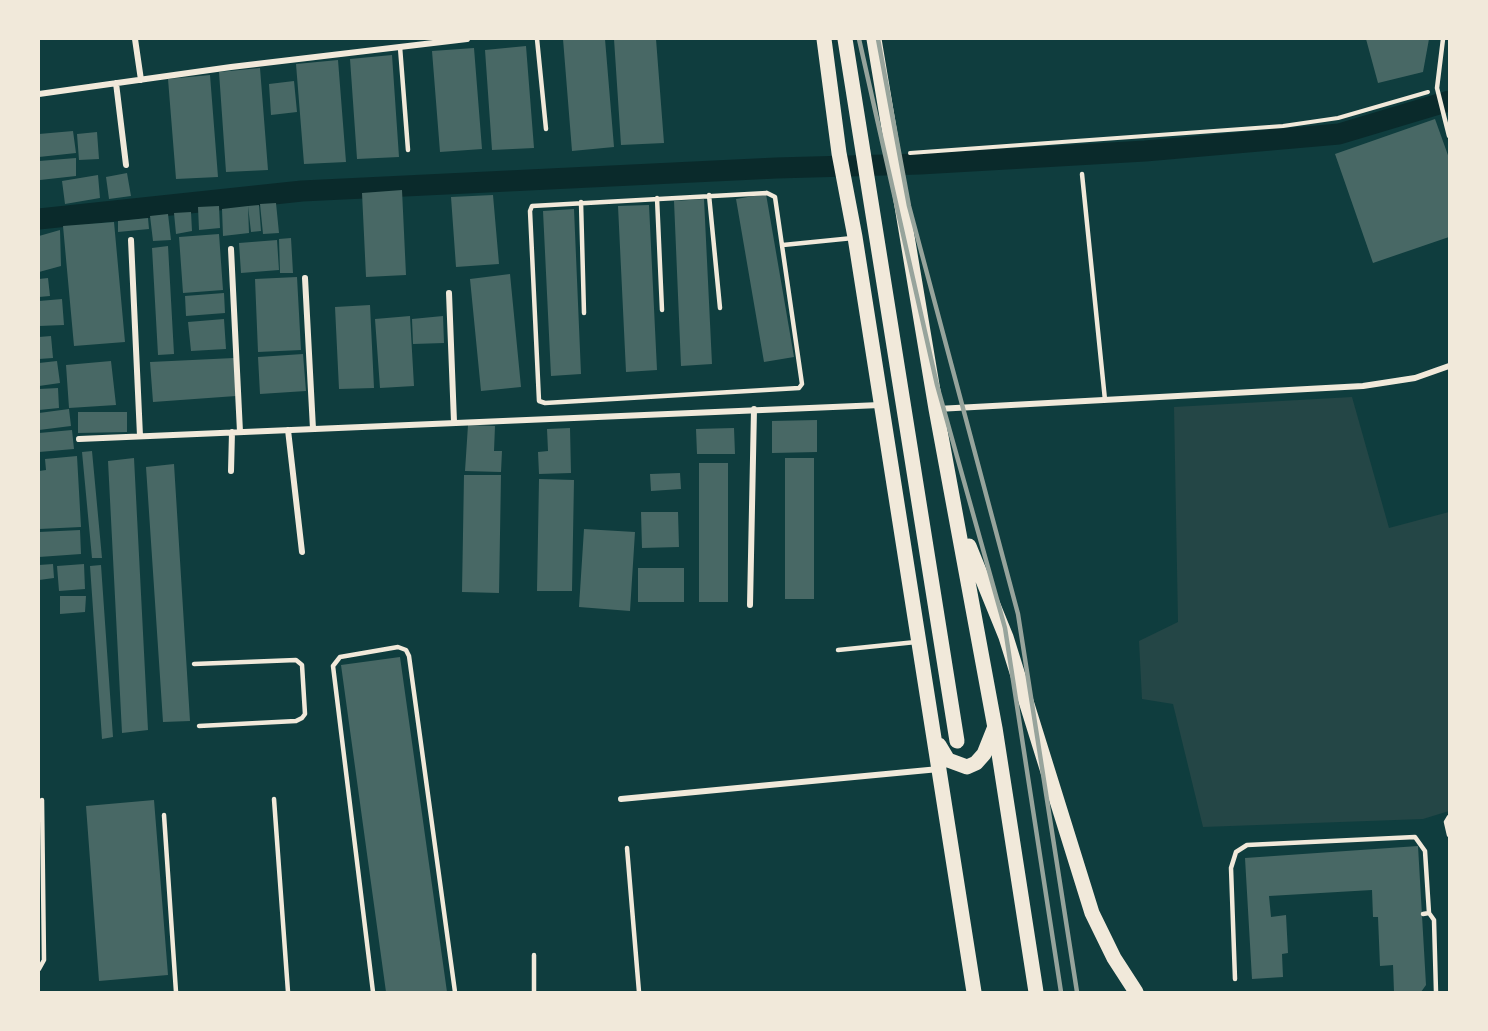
<!DOCTYPE html>
<html>
<head>
<meta charset="utf-8">
<style>
	body { margin:0 }
	#map { position:relative; width:1488px; height:1031px; overflow:hidden; background:#0f3d3e; font-family:Lato,sans-serif }
	canvas { display:block }
	.frame { position:absolute; inset:0; border:40px solid #f1e9da; pointer-events:none }
</style>
</head>
<body>
<div id="map">
<canvas width="1488" height="1031"></canvas>
<div class="frame"></div>
</div>
<script>
const ctx = document.querySelector('canvas').getContext('2d');
ctx.lineJoin = 'round';
function paint(path, color) {
  ctx.fillStyle = color;
  ctx.fill(path, 'evenodd');
}
function poly(rows) {
  const path = new Path2D();
  for (const r of rows) {
    path.moveTo(r[0], r[1]);
    for (let i = 2; i < r.length; i += 2) path.lineTo(r[i], r[i + 1]);
  }
  return path;
}
function strokePath(path, color, width, dash) {
  ctx.strokeStyle = color;
  ctx.lineWidth = width;
  ctx.lineCap = dash ? 'butt' : 'round';
  ctx.setLineDash(dash || []);
  ctx.stroke(path);
}
const green = poly([
	[1352,397,1389,528,1449,512,1449,811,1423,819,1203,827,1173,704,1142,699,1139,641,1178,622,1174,407]
]);
const canal = poly([
	[39,219,302,191,776,168,920,164,1145,151,1339,134,1449,101]
]);
const building = poly([
	[563,39,605,39,614,147,572,151],
	[614,39,656,39,664,143,621,145],
	[1366,39,1429,39,1423,72,1378,83],
	[526,46,534,148,492,150,485,50],
	[474,48,482,149,440,152,432,51],
	[392,55,399,157,357,159,350,59],
	[338,60,346,162,304,164,296,64],
	[260,68,268,170,226,172,219,72],
	[210,75,218,177,176,179,168,79],
	[294,81,297,112,271,115,269,84],
	[1435,119,1449,158,1449,237,1373,263,1335,154],
	[73,131,76,153,39,157,39,134],
	[97,132,99,159,79,160,77,134],
	[76,158,76,176,40,180,39,161],
	[127,173,131,196,109,199,106,177],
	[98,175,100,198,65,204,62,181],
	[402,190,406,275,366,277,362,193],
	[766,194,794,357,764,362,736,199],
	[493,195,499,264,456,267,451,197],
	[704,199,712,364,681,366,674,201],
	[276,203,279,233,263,234,260,204],
	[259,205,261,231,251,232,248,206],
	[649,205,657,370,626,372,618,206],
	[219,206,220,228,199,230,198,207],
	[248,206,249,233,223,236,222,209],
	[574,209,581,374,551,376,543,211],
	[191,212,192,231,176,234,174,213],
	[168,214,171,240,153,241,150,216],
	[148,218,149,229,118,232,118,221],
	[114,222,125,342,74,346,63,226],
	[60,230,61,266,39,272,39,236],
	[219,234,223,290,183,293,179,237],
	[291,238,293,273,280,273,279,239],
	[277,240,279,270,241,273,239,243],
	[168,246,174,354,158,355,152,248],
	[510,274,521,387,481,391,470,279],
	[297,277,301,350,258,352,255,279],
	[48,278,50,296,39,297,39,279],
	[224,293,225,313,186,316,185,296],
	[62,299,64,325,39,326,39,301],
	[370,305,374,388,339,389,335,307],
	[410,316,414,386,380,388,375,319],
	[443,316,444,343,413,344,412,319],
	[224,319,226,349,191,351,188,322],
	[51,336,53,358,39,359,39,337],
	[303,354,306,391,260,394,258,357],
	[234,358,236,396,153,402,150,362],
	[57,361,60,383,39,386,39,363],
	[111,361,116,405,69,408,66,365],
	[58,388,59,408,39,410,39,389],
	[69,409,71,426,39,430,39,413],
	[78,412,127,412,127,432,78,433],
	[817,420,817,452,772,453,772,421],
	[468,425,495,426,494,451,502,451,501,472,465,471],
	[570,428,571,473,539,474,538,452,548,451,547,429],
	[734,428,735,454,697,454,696,429],
	[72,430,74,449,39,452,39,433],
	[92,451,102,558,92,558,82,452],
	[77,456,81,527,39,529,39,471,46,470,45,459],
	[134,458,148,730,122,733,108,461],
	[785,458,814,458,814,599,785,599],
	[699,463,728,463,728,602,699,602],
	[174,464,190,721,163,722,146,467],
	[680,473,681,489,651,491,650,474],
	[464,475,501,475,499,593,462,592],
	[539,479,574,480,572,591,537,591],
	[641,512,678,512,679,547,642,548],
	[584,529,635,532,630,611,579,607],
	[80,530,81,554,39,557,39,532],
	[53,564,54,578,39,580,39,565],
	[84,564,85,589,59,591,57,566],
	[101,565,113,737,102,739,90,566],
	[638,568,684,568,684,602,638,602],
	[60,596,86,596,85,612,60,614],
	[400,657,447,992,386,992,341,665],
	[154,800,168,975,99,981,86,806],
	[1418,846,1426,985,1421,992,1394,992,1393,965,1380,966,1378,917,1373,917,1372,890,1269,896,1271,917,1286,915,1288,953,1282,954,1283,977,1252,979,1245,858]
]);
const path = poly([
	[910,153,1283,126,1338,118,1428,92]
]);
const service = poly([
	[537,39,546,129],
	[1443,39,1437,88,1449,136],
	[400,47,408,150],
	[1082,174,1105,400],
	[767,193,775,197,802,384,799,388,545,403,539,401,530,211,532,206,767,193],
	[709,195,720,308],
	[657,198,662,310],
	[581,202,584,313],
	[783,245,853,238],
	[838,650,916,642],
	[194,664,296,660,302,665,305,714,302,718,296,721,199,726],
	[274,799,288,992],
	[164,815,176,992],
	[1449,817,1446,822,1449,835],
	[627,848,639,992],
	[1423,914,1429,913,1434,920,1436,992],
	[534,955,534,992],
	[39,969,44,960,42,800],
	[1235,979,1231,868,1236,852,1247,845,1415,837,1425,851,1429,913],
	[373,992,333,666,340,657,398,647,406,650,409,656,455,992]
]);
const minor = poly([
	[135,39,141,80],
	[116,83,126,165],
	[39,94,231,67,467,39],
	[131,240,140,436],
	[231,249,240,432],
	[305,278,313,429],
	[449,293,454,422],
	[937,409,1363,386,1415,378,1449,366],
	[288,430,302,552],
	[79,439,880,405],
	[231,471,232,432],
	[750,605,754,409],
	[621,799,939,769]
]);
const primary = poly([
	[824,39,839,153,855,237,974,992],
	[845,39,957,741],
	[874,39,936,409,995,728,1036,992],
	[969,546,1006,637,1092,913,1114,958,1136,992],
	[939,745,948,760,967,767,976,763,984,754,994,729]
]);
const rail = poly([
	[859,39,937,385,1005,628,1061,992],
	[878,39,909,206,1018,614,1077,992]
]);
paint(green, '#244646');
strokePath(canal, '#0a2a2b', 21);
paint(building, '#486865');
strokePath(path, '#f1e9da', 4);
strokePath(service, '#f1e9da', 4.5);
strokePath(minor, '#f1e9da', 6);
strokePath(primary, '#f1e9da', 15);
strokePath(rail, '#97a49c', 4.5);
</script>
</body>
</html>
